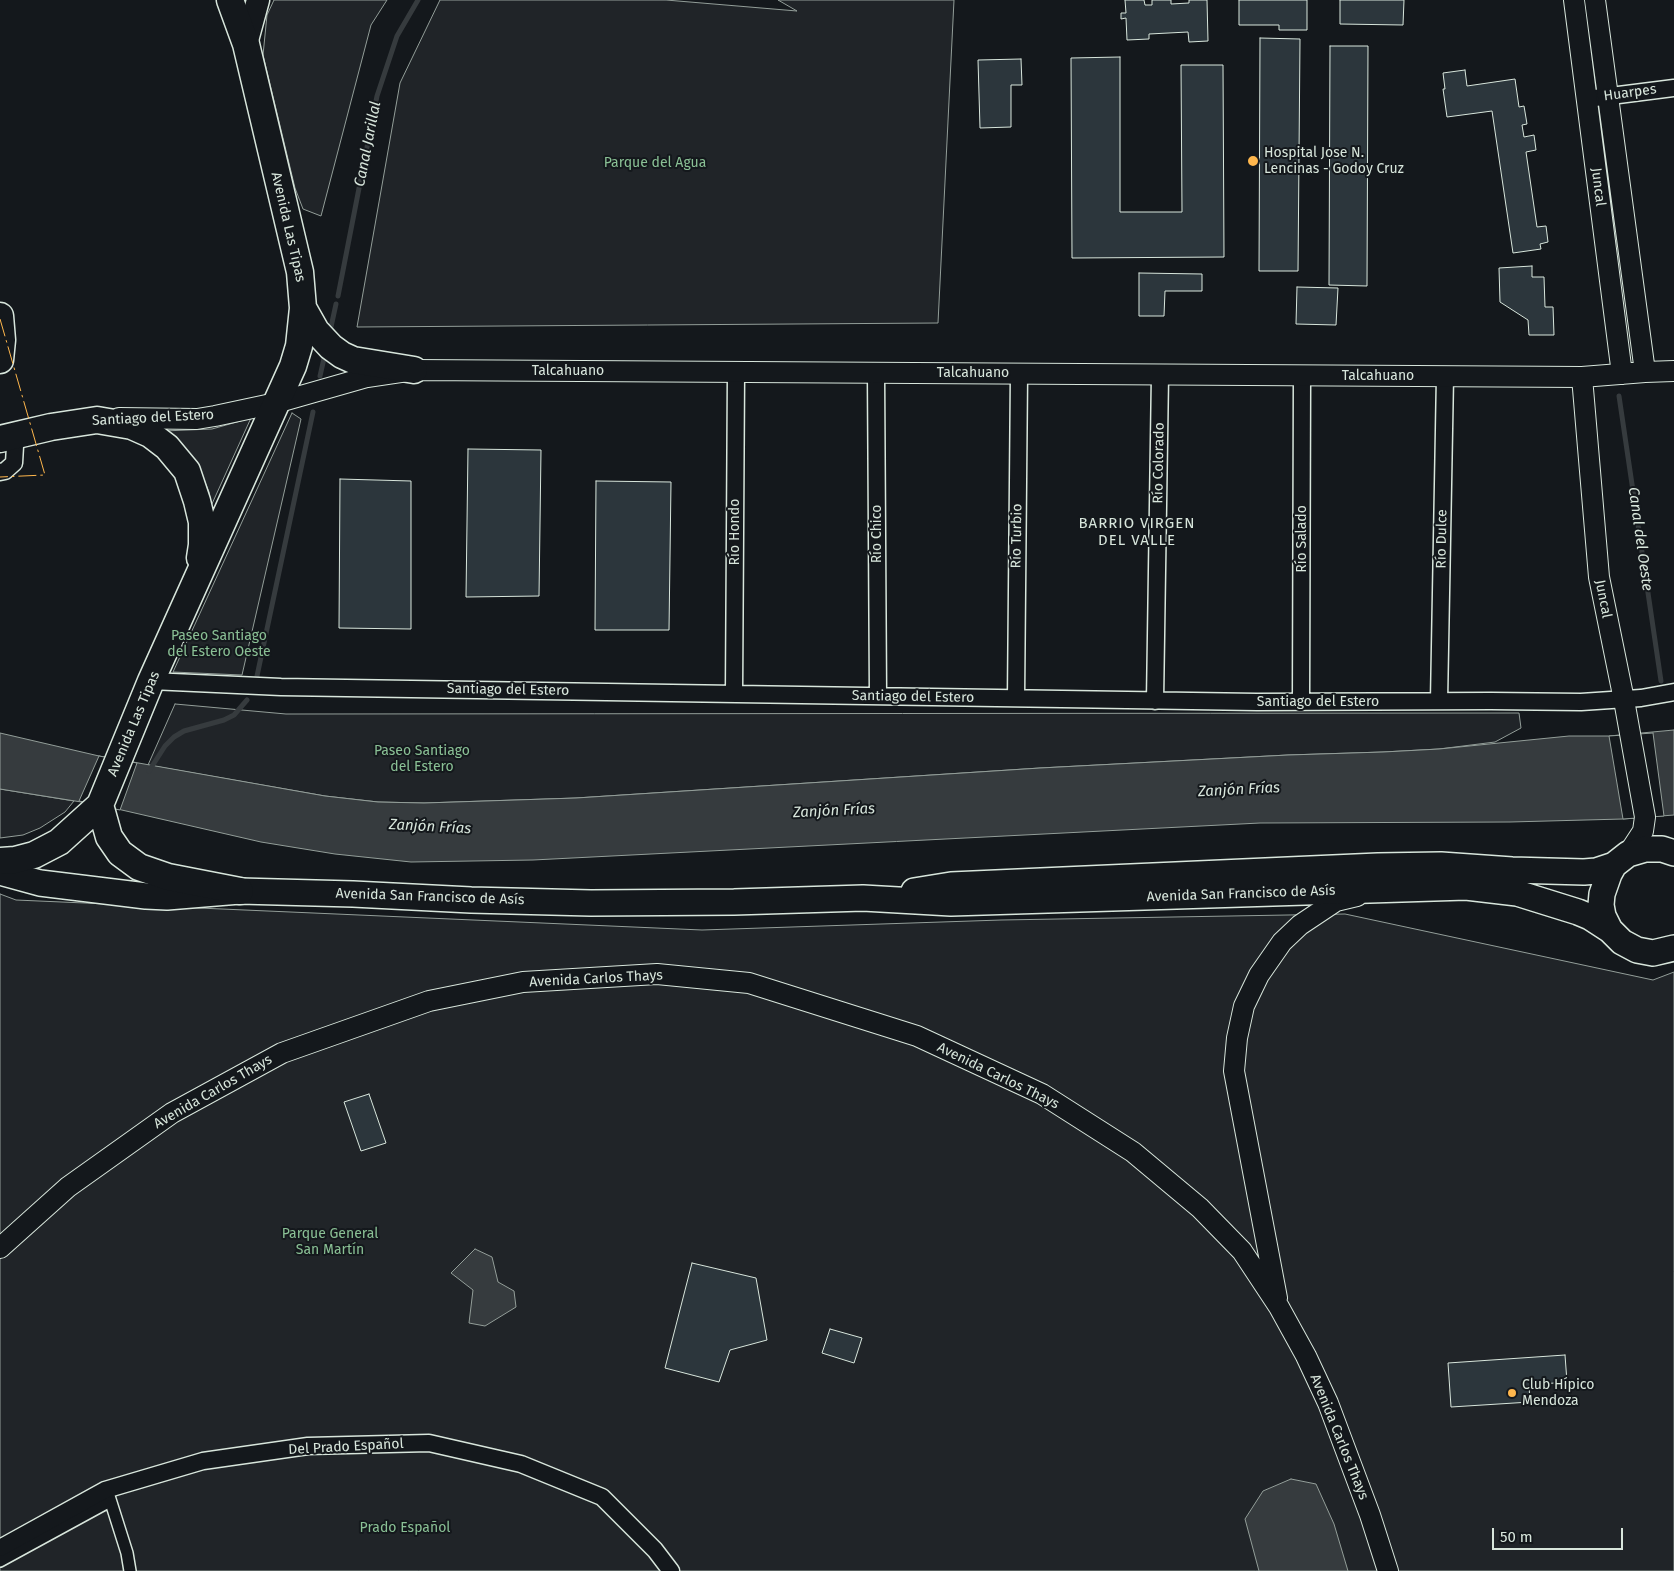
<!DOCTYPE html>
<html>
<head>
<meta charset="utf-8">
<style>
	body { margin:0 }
	#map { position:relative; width:1674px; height:1571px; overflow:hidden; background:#14181c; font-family:"Fira Sans",sans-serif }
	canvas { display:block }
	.scale { position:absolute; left:1492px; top:1528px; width:131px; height:22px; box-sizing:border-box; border:2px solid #d8e6dc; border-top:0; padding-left:6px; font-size:15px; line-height:18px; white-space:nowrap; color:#d8e6dc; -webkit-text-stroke:4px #14181c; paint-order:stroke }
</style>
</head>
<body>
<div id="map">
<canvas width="1674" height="1571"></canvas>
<div class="scale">50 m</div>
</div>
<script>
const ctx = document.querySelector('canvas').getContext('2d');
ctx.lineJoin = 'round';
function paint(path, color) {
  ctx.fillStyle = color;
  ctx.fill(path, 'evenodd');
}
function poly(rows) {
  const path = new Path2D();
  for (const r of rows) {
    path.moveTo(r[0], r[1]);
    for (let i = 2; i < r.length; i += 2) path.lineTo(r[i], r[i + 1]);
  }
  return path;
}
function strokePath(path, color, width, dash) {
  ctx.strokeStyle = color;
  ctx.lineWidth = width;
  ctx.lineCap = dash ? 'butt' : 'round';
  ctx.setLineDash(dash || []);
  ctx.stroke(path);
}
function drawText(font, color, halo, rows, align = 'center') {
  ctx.font = font + ' "Fira Sans",sans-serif';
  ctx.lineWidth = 4;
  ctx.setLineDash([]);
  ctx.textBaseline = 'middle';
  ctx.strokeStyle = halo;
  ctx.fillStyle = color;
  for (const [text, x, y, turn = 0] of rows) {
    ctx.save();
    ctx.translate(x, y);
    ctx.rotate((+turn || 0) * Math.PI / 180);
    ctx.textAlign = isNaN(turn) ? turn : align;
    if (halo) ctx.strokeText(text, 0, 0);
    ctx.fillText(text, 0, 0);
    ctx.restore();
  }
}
const green = poly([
	[274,0,387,0,371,25,321,216,303,209,295,188,263,55,267,15,274,0],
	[440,0,666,0,797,11,778,0,954,0,938,323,357,327,400,83,440,0],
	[292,413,301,419,242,675,173,672,292,413],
	[251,418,211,506,209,492,202,475,163,431,212,429,251,418],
	[175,704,286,714,1519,713,1521,728,1495,742,1439,749,1383,752,1288,755,1040,768,576,798,424,803,378,802,325,796,148,765,175,704],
	[0,789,74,801,65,812,40,828,23,835,0,838,0,789],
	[0,894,16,900,702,930,1001,920,1345,914,1653,980,1674,972,1674,1571,0,1571,0,894]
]);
const water = poly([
	[1674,730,1674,815,1623,819,1510,822,1260,823,533,860,411,862,335,854,261,842,100,805,0,789,0,733,99,756,325,796,378,802,424,803,576,798,1040,768,1288,755,1383,752,1439,749,1569,736,1609,736,1674,730],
	[475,1249,492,1257,498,1282,514,1291,516,1307,485,1326,469,1323,473,1290,451,1273,475,1249],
	[1291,1479,1316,1484,1334,1524,1348,1571,1259,1571,1245,1519,1263,1491,1291,1479]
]);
const pier = poly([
	[1653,733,1664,816,1623,819,1609,736,1653,733],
	[99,756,137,763,120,810,79,801,99,756]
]);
const stream = poly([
	[338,296,377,96,397,36,418,0],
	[331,327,336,304],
	[320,376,325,354],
	[1619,396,1661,681],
	[257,676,313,412],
	[149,771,165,746,174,737,184,731,224,720,234,715,247,700]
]);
const building = poly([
	[1125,0,1144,0,1145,5,1152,5,1152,0,1171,0,1171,4,1189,3,1189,0,1207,0,1208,41,1189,42,1188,32,1149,34,1149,39,1127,40,1126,18,1121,19,1121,13,1126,13,1125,0],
	[1239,0,1307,0,1307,30,1279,30,1279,25,1239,25,1239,0],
	[1340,0,1404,0,1403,25,1340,24,1340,0],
	[1260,38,1300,39,1298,271,1259,271,1260,38],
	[1330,46,1368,46,1367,286,1329,285,1330,46],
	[1120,57,1120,212,1182,212,1181,65,1223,65,1224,257,1072,258,1071,58,1120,57],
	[1021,59,1022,85,1011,85,1011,127,980,128,978,60,1021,59],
	[1465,70,1467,86,1515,79,1519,107,1524,106,1527,124,1522,125,1524,137,1534,135,1536,150,1526,152,1537,227,1546,226,1548,242,1540,244,1541,249,1513,253,1492,111,1447,117,1443,89,1445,89,1443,73,1465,70],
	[1532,266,1532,277,1544,277,1545,307,1553,307,1554,335,1529,335,1528,320,1500,302,1499,268,1532,266],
	[1139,273,1202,274,1202,291,1165,291,1164,316,1139,316,1139,273],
	[1297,287,1338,288,1336,325,1296,324,1297,287],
	[468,449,541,450,539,596,466,597,468,449],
	[340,479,411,481,411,629,339,628,340,479],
	[596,481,671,482,669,630,595,630,596,481],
	[369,1094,386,1143,361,1151,344,1102,369,1094],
	[692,1263,756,1278,767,1340,730,1350,719,1382,665,1368,692,1263],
	[830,1329,862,1338,854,1363,822,1353,830,1329],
	[1565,1355,1567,1382,1529,1385,1530,1402,1451,1407,1448,1363,1565,1355]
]);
const pedestrian = poly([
	[109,1496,127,1553,130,1571],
	[0,1561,110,1501]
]);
const minor = poly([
	[1587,99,1674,88],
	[876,373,878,696],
	[0,472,5,471,14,463,15,446,11,436],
	[151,681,281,687,1257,702,1491,701,1581,702,1641,698,1674,692],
	[734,693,736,372],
	[1016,698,1019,374],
	[1155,701,1160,375],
	[1439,701,1445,376],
	[1301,702,1302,376],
	[0,1548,105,1490,203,1461,308,1446,429,1443,521,1464,602,1497,655,1550,671,1571]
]);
const tertiary = poly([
	[1574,0,1622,374],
	[1595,0,1645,372],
	[1582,377,1599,577,1624,700,1645,817,1643,831,1628,854],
	[119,418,197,419,215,416,276,403,367,377,414,370,1582,377,1645,372,1674,371],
	[0,1248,68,1187,172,1113,282,1053,429,1001,523,982,657,974,749,983,917,1036,1042,1094,1133,1152,1200,1208,1242,1251,1279,1307,1306,1356,1328,1403,1370,1515,1388,1571],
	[1277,1298,1234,1071,1237,1038,1244,1006,1259,975,1282,942,1300,925,1336,901,1357,896]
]);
const secondary = poly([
	[246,44,258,0]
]);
const primary = poly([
	[1674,853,1662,849,1645,849,1628,854,1614,865,1609,874,1602,894,1601,905,1603,916,1610,930,1622,942,1637,950,1653,953,1674,948],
	[0,872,40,883,146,896,167,897,240,891,353,894,471,900,591,903,734,902,863,898,951,903,1466,887,1517,893,1578,912,1590,917,1610,930],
	[914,891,951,885,1378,866,1441,865,1512,870,1584,872,1596,871,1614,865]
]);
const trunk = poly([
	[303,308,316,331,331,347,342,355,353,360,414,370],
	[0,316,2,340,0,360],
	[0,439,51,427,97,420,132,426,150,434,167,447,187,471,197,501,202,522,202,545,200,558],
	[100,805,151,681,293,366,299,346,303,308,300,272,246,44,230,0],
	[100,805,109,837,120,853,139,867,168,877,240,891],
	[0,861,15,860,34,855,59,842,100,805]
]);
const power = poly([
	[0,319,45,475,0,477]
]);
const markers = [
	[1253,161,6,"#ffb74d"],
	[1512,1393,5,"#ffb74d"]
];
const streetNames = [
	["Huarpes",1630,93,-8],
	["Juncal",1598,187,83],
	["Avenida Las Tipas",288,227,77],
	["Talcahuano",568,371],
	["Talcahuano",973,373],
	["Talcahuano",1378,376],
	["Santiago del Estero",153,418,-3],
	["Río Colorado",1159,463,-89],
	["Río Hondo",735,532,-90],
	["Río Chico",877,534,-90],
	["Río Turbio",1017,536,-89],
	["Río Salado",1302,539,-90],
	["Río Dulce",1442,539,-89],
	["Juncal",1603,599,79],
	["Santiago del Estero",508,690,1],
	["Santiago del Estero",913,697,1],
	["Santiago del Estero",1318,702],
	["Avenida Las Tipas",134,724,-67],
	["Avenida San Francisco de Asís",1241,894,-2],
	["Avenida San Francisco de Asís",430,897,2],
	["Avenida Carlos Thays",596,979,-3],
	["Avenida Carlos Thays",998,1076,26],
	["Avenida Carlos Thays",213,1092,-30],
	["Avenida Carlos Thays",1339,1437,68],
	["Del Prado Español",346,1447,-3]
];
const poiNames = [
	["Hospital Jose N.",1264,153],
	["Lencinas - Godoy Cruz",1264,169],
	["Club Hípico",1522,1385],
	["Mendoza",1522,1401]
];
const parkNames = [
	["Parque del Agua",655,163],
	["Paseo Santiago",219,636],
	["del Estero Oeste",219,652],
	["Paseo Santiago",422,751],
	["del Estero",422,767],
	["Parque General",330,1234],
	["San Martín",330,1250],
	["Prado Español",405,1528]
];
const waterNames = [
	["Canal Jarillal",368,144,-79],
	["Canal del Oeste",1640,539,82],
	["Zanjón Frías",1239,790,-3],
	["Zanjón Frías",834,811,-3],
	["Zanjón Frías",430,827,3]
];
const neighbourhoodNames = [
	["BARRIO VIRGEN",1137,524],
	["DEL VALLE",1137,541]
];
paint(green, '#202428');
strokePath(green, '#939e99', 1);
paint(water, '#363b3e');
strokePath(water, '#939e99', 1);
paint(pier, '#14181c');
strokePath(pier, '#939e99', 1);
strokePath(stream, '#363b3e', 5);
paint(building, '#2c363c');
strokePath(building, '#d8e6dc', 1);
strokePath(pedestrian, '#d8e6dc', 14);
strokePath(minor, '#d8e6dc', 19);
strokePath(tertiary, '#d8e6dc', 22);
strokePath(secondary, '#d8e6dc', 25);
strokePath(primary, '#d8e6dc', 28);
strokePath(trunk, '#d8e6dc', 29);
strokePath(pedestrian, '#14181c', 11);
strokePath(minor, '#14181c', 16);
strokePath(tertiary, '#14181c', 20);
strokePath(secondary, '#14181c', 22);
strokePath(primary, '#14181c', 25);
strokePath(trunk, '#14181c', 26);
strokePath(power, '#ffb74d', 1, [18, 4, 2.5, 4]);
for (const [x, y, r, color] of markers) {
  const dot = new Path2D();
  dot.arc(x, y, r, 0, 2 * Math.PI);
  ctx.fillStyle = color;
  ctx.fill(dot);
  strokePath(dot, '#14181c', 2);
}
drawText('14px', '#d8e6dc', '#14181c', streetNames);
drawText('14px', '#d8e6dc', '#14181c', poiNames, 'left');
drawText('14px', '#8ac095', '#14181c', parkNames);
drawText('italic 15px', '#d8e6dc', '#14181c', waterNames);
ctx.letterSpacing = '1px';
drawText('15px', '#d8e6dc', '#14181c', neighbourhoodNames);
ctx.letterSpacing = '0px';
</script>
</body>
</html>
